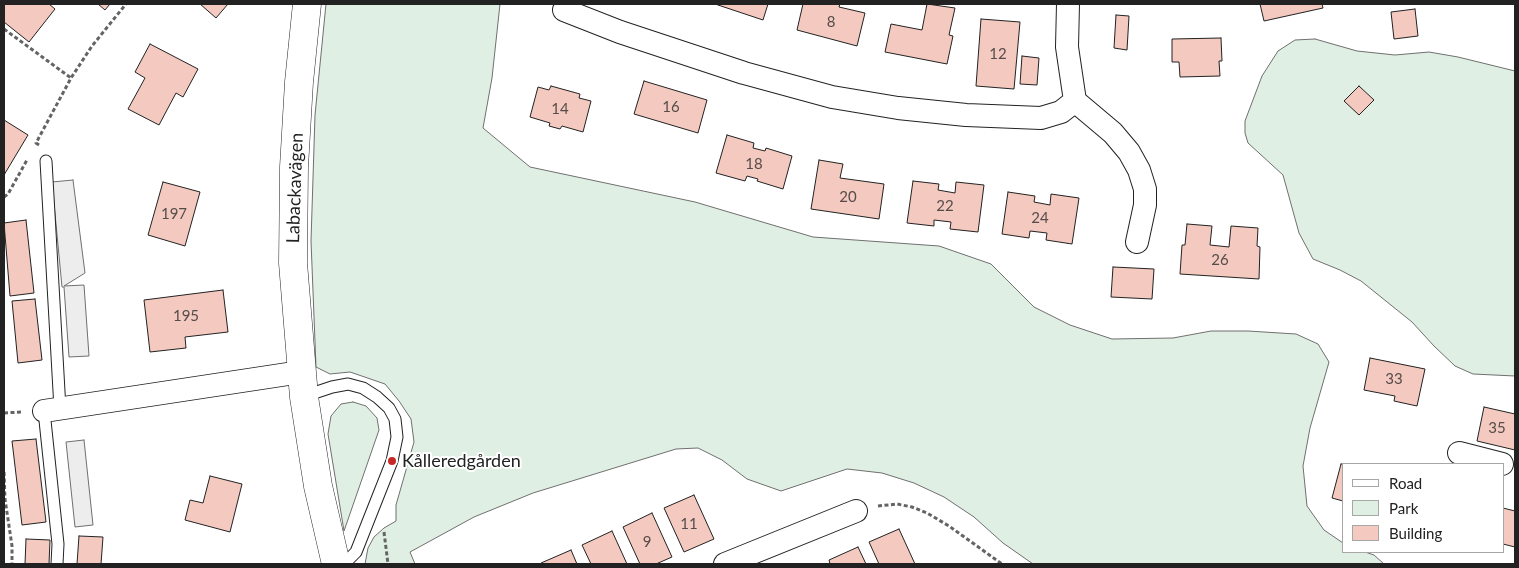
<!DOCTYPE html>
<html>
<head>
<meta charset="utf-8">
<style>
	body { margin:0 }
	#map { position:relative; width:1519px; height:568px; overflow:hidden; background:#fff; font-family:Lato,sans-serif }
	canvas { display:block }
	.frame { position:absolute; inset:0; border:5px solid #222; pointer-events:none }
	.legend { position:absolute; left:1342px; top:463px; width:162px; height:90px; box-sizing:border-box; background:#fff; border:1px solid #a7a7a7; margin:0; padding:6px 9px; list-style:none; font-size:15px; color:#222 }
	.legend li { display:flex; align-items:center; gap:10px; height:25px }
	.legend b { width:25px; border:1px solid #a7a7a7 }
</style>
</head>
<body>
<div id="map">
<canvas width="1519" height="568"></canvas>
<div class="frame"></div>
<ul class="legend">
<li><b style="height:6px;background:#fff"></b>Road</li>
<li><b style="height:14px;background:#e0efe3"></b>Park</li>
<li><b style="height:14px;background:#f3c9c0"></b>Building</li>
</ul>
</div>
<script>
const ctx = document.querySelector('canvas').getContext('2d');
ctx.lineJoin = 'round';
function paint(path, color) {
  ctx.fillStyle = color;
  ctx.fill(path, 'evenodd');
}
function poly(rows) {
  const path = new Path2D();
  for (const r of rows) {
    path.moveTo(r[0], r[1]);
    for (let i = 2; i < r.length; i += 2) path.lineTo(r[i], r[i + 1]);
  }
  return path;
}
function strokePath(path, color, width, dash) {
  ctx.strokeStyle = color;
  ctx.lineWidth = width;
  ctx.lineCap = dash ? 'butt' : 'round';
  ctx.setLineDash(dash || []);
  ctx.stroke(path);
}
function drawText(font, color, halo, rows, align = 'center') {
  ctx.font = font + ' Lato,sans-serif';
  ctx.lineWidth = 4;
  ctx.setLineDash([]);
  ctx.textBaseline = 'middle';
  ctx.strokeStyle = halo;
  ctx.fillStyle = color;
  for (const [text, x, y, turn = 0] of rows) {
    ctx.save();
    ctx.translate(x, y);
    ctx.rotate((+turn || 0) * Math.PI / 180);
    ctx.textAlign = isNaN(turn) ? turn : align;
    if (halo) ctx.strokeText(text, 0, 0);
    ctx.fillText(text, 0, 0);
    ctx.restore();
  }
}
const green = poly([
	[326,4,500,4,492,78,483,128,530,167,695,202,813,237,939,246,991,264,1034,307,1070,325,1112,339,1173,338,1211,331,1248,331,1296,334,1318,344,1329,362,1310,428,1303,466,1307,506,1324,530,1343,543,1343,552,1365,552,1374,555,1384,564,1033,564,1003,543,974,517,944,497,914,483,882,473,847,469,781,491,747,479,722,460,698,448,676,449,533,493,474,517,410,552,415,564,365,564,368,548,374,537,384,528,396,521,396,505,414,442,411,419,399,401,385,384,350,372,330,374,316,367,311,241,315,115,326,4],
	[1315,39,1357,51,1395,55,1429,52,1458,57,1515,71,1515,376,1473,374,1455,366,1434,346,1412,322,1361,281,1340,270,1313,259,1299,233,1283,175,1248,143,1245,133,1245,121,1262,76,1278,51,1295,40,1315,39],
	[353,402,366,406,377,418,379,430,344,531,328,434,331,416,341,404,353,402]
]);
const parking = poly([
	[73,180,85,273,64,286,84,285,89,356,69,357,64,287,62,287,52,182,73,180],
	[84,440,93,525,75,527,66,442,84,440]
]);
const building = poly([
	[4,4,49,4,55,9,29,42,4,22,4,4],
	[98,4,110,4,105,10,98,4],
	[200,4,228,4,216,18,200,4],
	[715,4,768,4,763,20,715,4],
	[803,4,840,4,839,7,865,13,857,46,797,30,803,4],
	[927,4,955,8,949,35,953,36,947,64,885,52,891,24,922,30,927,4],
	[1260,4,1322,4,1323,8,1264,21,1260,4],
	[1415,9,1418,36,1394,39,1391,12,1415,9],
	[1116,15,1129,16,1127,50,1114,48,1116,15],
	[981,19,1020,22,1014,89,976,86,981,19],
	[1221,38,1222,61,1219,61,1220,76,1180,77,1179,62,1172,62,1172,39,1221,38],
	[150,44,198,69,183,97,176,93,159,125,128,109,145,78,135,72,150,44],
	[1022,56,1039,58,1037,85,1020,84,1022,56],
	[644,81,707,100,698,133,634,114,644,81],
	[551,86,580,94,579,98,591,101,583,132,562,126,560,129,549,126,550,123,530,117,538,87,549,90,551,86],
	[1359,86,1374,100,1359,115,1344,101,1359,86],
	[4,120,28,135,4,175,4,120],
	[727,135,754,143,753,148,765,151,766,148,792,156,783,189,757,181,758,179,747,176,745,181,716,173,727,135],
	[819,160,843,164,840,178,884,184,879,219,811,209,819,160],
	[913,181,939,184,938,190,955,193,956,182,984,185,978,232,950,229,951,222,934,220,934,226,907,223,913,181],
	[163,182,200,192,185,246,148,235,163,182],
	[1008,192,1035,196,1034,202,1050,205,1051,194,1079,198,1072,244,1046,240,1047,233,1030,231,1029,238,1002,234,1008,192],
	[26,220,34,293,10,296,4,223,26,220],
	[1187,224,1212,226,1210,245,1229,247,1231,226,1258,228,1257,246,1260,247,1259,279,1180,274,1182,245,1185,245,1187,224],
	[1113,267,1154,269,1152,299,1111,297,1113,267],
	[223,290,228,332,185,337,186,348,150,352,144,300,223,290],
	[35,299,42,360,18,363,12,301,35,299],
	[1370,358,1425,369,1417,406,1394,401,1395,396,1364,390,1370,358],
	[1484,407,1515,414,1515,450,1477,441,1484,407],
	[36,439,46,522,22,525,12,441,36,439],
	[1341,464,1344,464,1343,464,1343,501,1332,498,1341,464],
	[210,476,242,484,230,532,185,520,190,500,203,503,210,476],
	[694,495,714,539,684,552,664,508,694,495],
	[1503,508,1515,511,1515,547,1503,544,1503,508],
	[652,513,672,557,656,564,640,564,623,527,652,513],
	[899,529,915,564,879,564,869,542,899,529],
	[612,531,627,564,591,564,582,545,612,531],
	[79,536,103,537,101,564,77,564,79,536],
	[26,539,50,540,49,564,25,564,26,539],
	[858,547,866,564,830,564,829,560,858,547],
	[571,550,577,564,542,564,541,563,571,550]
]);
const path = poly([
	[4,29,71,78],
	[39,145,36,143,71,78,92,46,126,4],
	[4,197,8,194,27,160],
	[4,413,21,412],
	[4,472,5,499,12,546,12,564],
	[878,506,897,504,912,507,927,513,949,526,1002,564],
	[384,532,388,564]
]);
const lane = poly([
	[46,161,60,409],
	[305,396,332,387,348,384,363,388,377,397,389,408,395,419,397,437,392,461,356,552,344,564],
	[44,411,58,544,57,564]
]);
const street = poly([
	[1068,4,1067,47,1075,101,1113,133,1129,152,1139,170,1145,189,1145,205,1137,242],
	[564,10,620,32,744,73,832,97,898,108,966,115,1041,118,1061,112,1075,101],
	[44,411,301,372],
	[1459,453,1502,464],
	[725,564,856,511]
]);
const secondary = poly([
	[307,4,299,82,294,167,293,263,304,397,318,486,336,564]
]);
const markers = [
	[392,461,5,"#c62828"]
];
const numberNames = [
	["8",831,22],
	["12",998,54],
	["16",671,107],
	["14",560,109],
	["18",754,164],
	["20",848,197],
	["22",945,206],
	["197",174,214],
	["24",1040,218],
	["26",1220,260],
	["195",186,316],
	["33",1394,379],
	["35",1497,428],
	["11",689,524],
	["9",647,542]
];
const streetNames = [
	["Labackavägen",295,188,-88]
];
const poiNames = [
	["Kålleredgården",402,461]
];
paint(green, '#e0efe3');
strokePath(green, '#6f6f6f', 1);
paint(parking, '#ededed');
strokePath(parking, '#6f6f6f', 1);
paint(building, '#f3c9c0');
strokePath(building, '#222', 1);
strokePath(lane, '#222', 13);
strokePath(street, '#222', 24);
strokePath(secondary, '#222', 29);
strokePath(path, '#646464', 3, [4, 2.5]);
strokePath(lane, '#fff', 11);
strokePath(street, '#fff', 22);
strokePath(secondary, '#fff', 28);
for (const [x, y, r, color] of markers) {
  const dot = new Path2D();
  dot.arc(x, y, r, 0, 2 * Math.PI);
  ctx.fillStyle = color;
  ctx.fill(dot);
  strokePath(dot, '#fff', 2);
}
drawText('15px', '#564c4a', null, numberNames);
drawText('18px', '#222', '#fff', streetNames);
drawText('18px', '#222', '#fff', poiNames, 'left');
</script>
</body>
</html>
